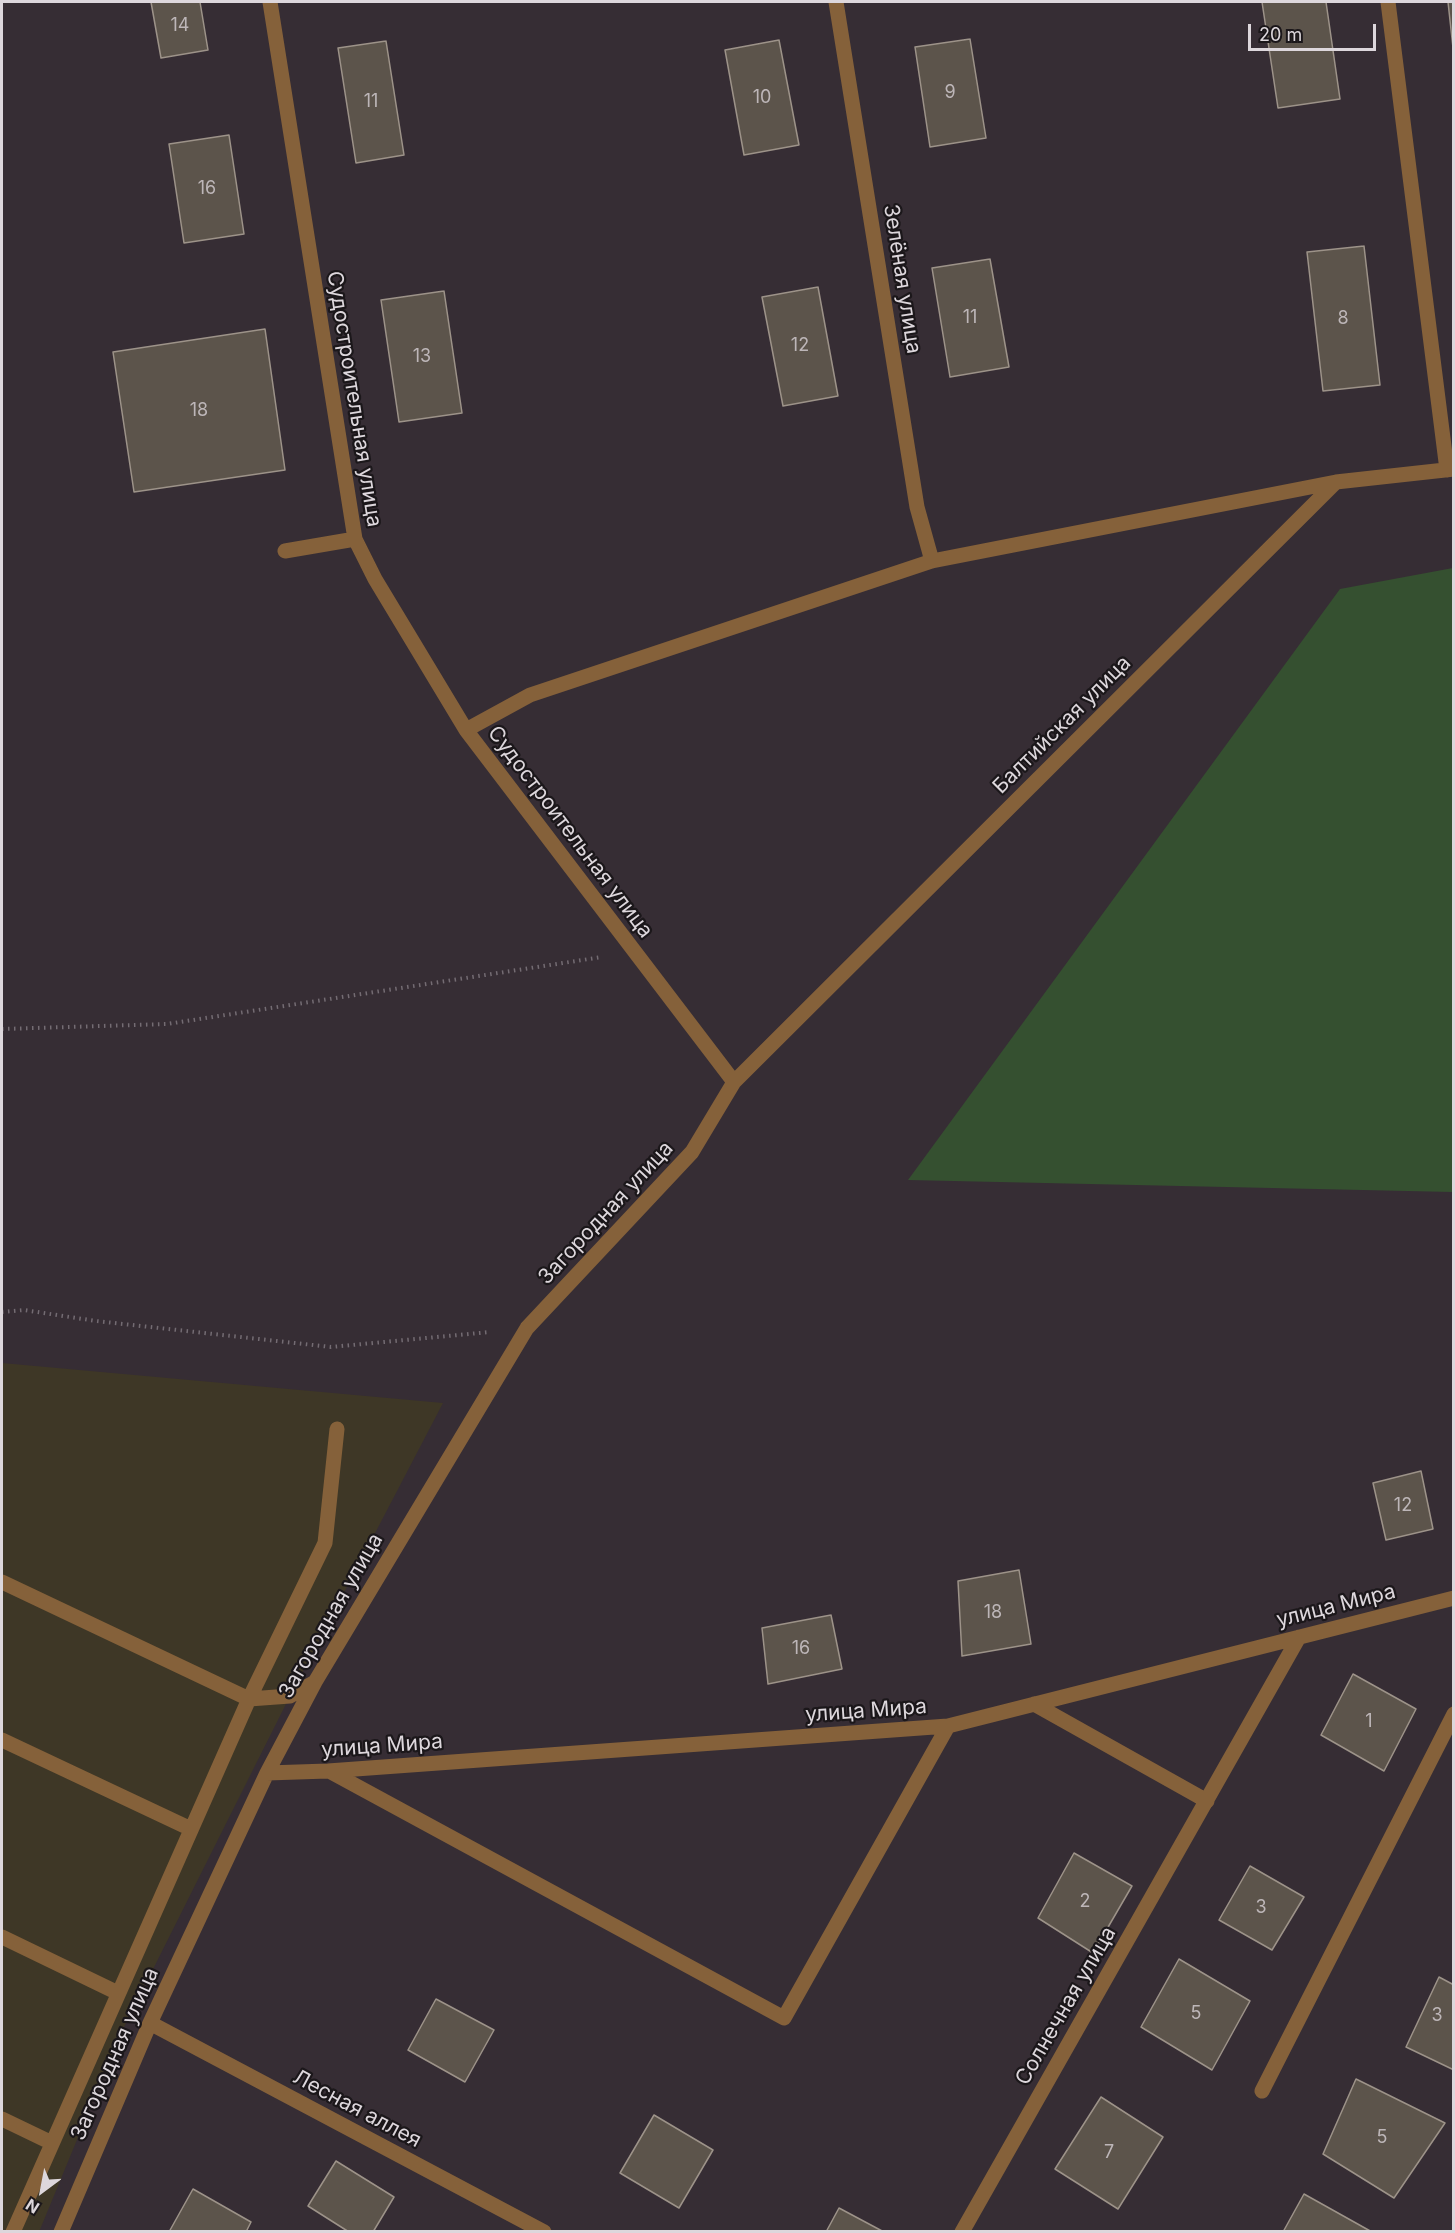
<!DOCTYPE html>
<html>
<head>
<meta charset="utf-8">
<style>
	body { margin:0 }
	#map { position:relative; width:1455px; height:2233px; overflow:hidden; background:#362d34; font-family:Inter,sans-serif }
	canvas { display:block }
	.frame { position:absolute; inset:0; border:3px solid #ddd7dc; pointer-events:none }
	.north { position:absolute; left:12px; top:2161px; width:60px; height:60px; -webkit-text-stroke:4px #1b171a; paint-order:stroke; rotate:212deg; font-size:16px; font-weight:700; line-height:24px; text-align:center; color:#ddd7dc }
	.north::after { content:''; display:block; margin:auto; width:21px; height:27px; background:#ddd7dc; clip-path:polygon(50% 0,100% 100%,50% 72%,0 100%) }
	.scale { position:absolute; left:1248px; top:24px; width:128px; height:27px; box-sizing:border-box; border:3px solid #ddd7dc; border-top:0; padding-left:8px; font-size:18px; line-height:21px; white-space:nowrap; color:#ddd7dc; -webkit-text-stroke:4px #1b171a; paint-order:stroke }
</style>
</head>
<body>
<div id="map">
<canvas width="1455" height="2233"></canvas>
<div class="frame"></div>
<div class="north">N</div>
<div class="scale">20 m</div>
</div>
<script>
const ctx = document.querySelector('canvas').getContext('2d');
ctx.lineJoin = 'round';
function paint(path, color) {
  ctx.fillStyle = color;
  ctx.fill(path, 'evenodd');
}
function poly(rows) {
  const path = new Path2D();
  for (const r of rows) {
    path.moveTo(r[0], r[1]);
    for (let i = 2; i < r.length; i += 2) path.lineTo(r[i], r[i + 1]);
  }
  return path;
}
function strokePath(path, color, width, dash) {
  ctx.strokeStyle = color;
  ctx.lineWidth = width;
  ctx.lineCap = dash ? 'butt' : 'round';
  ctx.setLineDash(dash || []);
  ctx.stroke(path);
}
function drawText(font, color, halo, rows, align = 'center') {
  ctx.font = font + ' Inter,sans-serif';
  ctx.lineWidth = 4.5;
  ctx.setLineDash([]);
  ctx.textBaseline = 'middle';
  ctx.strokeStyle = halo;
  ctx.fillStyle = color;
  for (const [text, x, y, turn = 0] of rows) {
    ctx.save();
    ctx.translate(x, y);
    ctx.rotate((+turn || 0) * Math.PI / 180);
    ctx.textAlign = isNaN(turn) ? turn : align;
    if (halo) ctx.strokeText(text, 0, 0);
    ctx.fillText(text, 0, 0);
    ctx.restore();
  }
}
const industrial = poly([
	[2,1363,443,1403,290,1696,121,2033,39,2232,2,2231]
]);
const green = poly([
	[1453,568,1453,1192,908,1180,1340,589]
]);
const building = poly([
	[151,2,200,2,208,50,161,58,151,2],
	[1262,2,1326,2,1340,99,1278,108,1262,2],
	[1448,2,1454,2,1454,57,1448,2],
	[970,39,986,138,930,147,915,47,970,39],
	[779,40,799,145,744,155,725,50,779,40],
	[386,41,404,155,356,163,338,48,386,41],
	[229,135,244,234,184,243,169,144,229,135],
	[1364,246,1380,385,1323,391,1307,252,1364,246],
	[990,259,1009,367,950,377,932,268,990,259],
	[818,287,838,396,783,406,762,297,818,287],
	[444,291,462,413,399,422,381,300,444,291],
	[265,329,285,470,134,492,113,352,265,329],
	[1421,1471,1433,1529,1386,1540,1373,1483,1421,1471],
	[1019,1570,1031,1644,962,1656,958,1581,1019,1570],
	[831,1615,842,1669,768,1684,762,1628,831,1615],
	[1353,1674,1416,1709,1384,1771,1321,1735,1353,1674],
	[1074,1853,1132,1886,1093,1953,1038,1918,1074,1853],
	[1250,1866,1304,1897,1272,1950,1219,1920,1250,1866],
	[1179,1959,1250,2001,1212,2070,1141,2027,1179,1959],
	[1439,1977,1454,1985,1454,2070,1406,2047,1439,1977],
	[436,1999,494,2030,465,2082,408,2050,436,1999],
	[1356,2079,1445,2123,1394,2198,1323,2154,1356,2079],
	[1101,2097,1163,2137,1118,2209,1055,2169,1101,2097],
	[654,2115,713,2150,679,2208,620,2173,654,2115],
	[336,2161,394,2197,373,2232,349,2232,308,2206,336,2161],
	[193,2189,251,2222,246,2232,169,2232,193,2189],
	[1304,2194,1372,2232,1283,2232,1304,2194],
	[839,2208,884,2232,826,2232,839,2208]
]);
const path = poly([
	[2,1029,167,1024,602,957],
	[2,1312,24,1310,96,1321,331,1347,490,1332]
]);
const minor = poly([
	[270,2,355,539,375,579,466,730,734,1082],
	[836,2,917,507,932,561],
	[1388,2,1447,470],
	[285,551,355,539],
	[466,730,530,695,932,561,1336,482],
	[2,1582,249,1699,13,2232],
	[315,1682,290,1696,249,1699,325,1543,337,1429],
	[1034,1704,1207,1801],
	[2,1740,191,1829],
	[329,1771,784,2018,948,1726],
	[267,1773,328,1771,948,1726,1454,1598],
	[2,1937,118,1993],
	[150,2023,544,2232],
	[1262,2091,1454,1714],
	[2,2119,52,2143],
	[61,2232,150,2023,267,1773,315,1682,527,1328,692,1152,734,1082,1336,482,1454,469],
	[962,2232,1299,1637]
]);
const numberNames = [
	["14",180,26],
	["9",950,93],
	["10",762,98],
	["11",371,102],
	["16",207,189],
	["11",970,318],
	["8",1343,319],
	["12",800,346],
	["13",422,357],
	["18",199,411],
	["12",1403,1506],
	["18",993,1613],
	["16",801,1649],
	["1",1369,1722],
	["2",1085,1902],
	["3",1261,1908],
	["5",1196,2014],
	["3",1437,2016],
	["5",1382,2138],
	["7",1109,2153]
];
const streetNames = [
	["Зелёная улица",902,279,81],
	["Судостроительная улица",354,399,81],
	["Балтийская улица",1062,725,-45],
	["Судостроительная улица",570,832,53],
	["Загородная улица",606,1213,-47],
	["улица Мира",1336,1606,-14],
	["Загородная улица",331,1616,-60],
	["улица Мира",866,1711,-4],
	["улица Мира",382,1746,-4],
	["Солнечная улица",1066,2006,-60],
	["Загородная улица",115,2054,-66],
	["Лесная аллея",357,2109,28]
];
paint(industrial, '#3e3726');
paint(green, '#355030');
paint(building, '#5c544b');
strokePath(building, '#9d9389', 1.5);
strokePath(path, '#746c73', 4, [1.5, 4.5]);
strokePath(minor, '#85613a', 15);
drawText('18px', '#bdb6b8', null, numberNames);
drawText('21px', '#ddd7dc', '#1b171a', streetNames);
</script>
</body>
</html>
